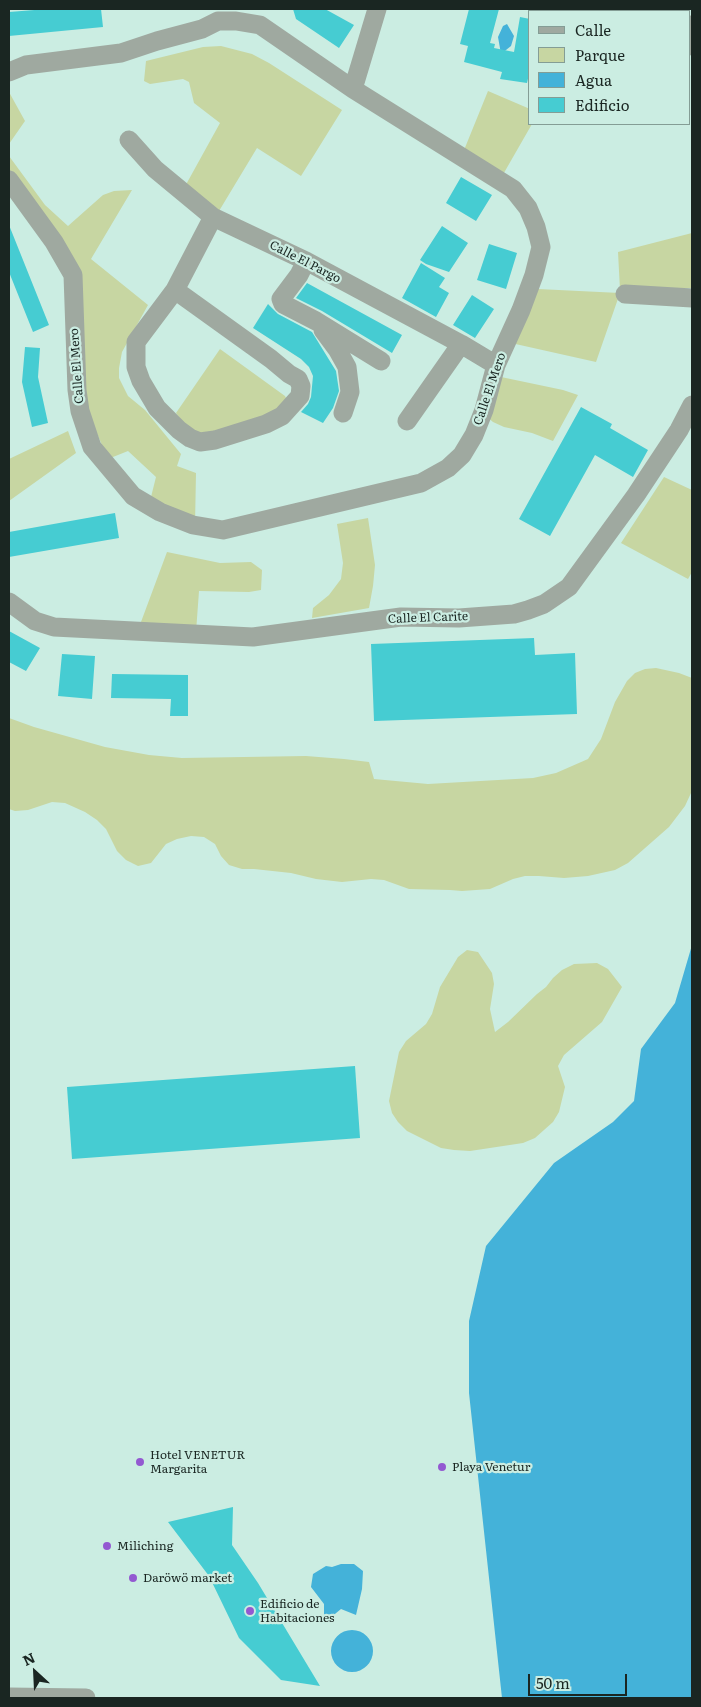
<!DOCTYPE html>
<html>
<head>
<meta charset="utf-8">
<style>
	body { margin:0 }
	#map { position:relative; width:701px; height:1707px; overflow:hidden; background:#cbede2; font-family:Literata,serif }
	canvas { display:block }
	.frame { position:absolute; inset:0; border:10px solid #1a2622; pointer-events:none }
	.legend { position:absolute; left:528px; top:10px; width:162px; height:115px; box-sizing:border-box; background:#cbede2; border:1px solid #849d95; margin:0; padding:6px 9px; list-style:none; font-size:15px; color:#1a2622 }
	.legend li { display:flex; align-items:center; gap:10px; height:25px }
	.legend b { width:25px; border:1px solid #849d95 }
	.north { position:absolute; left:10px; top:1647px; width:50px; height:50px; -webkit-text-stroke:4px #cbede2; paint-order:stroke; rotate:335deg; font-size:14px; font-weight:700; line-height:20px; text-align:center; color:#1a2622 }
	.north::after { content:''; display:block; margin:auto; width:18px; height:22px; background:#1a2622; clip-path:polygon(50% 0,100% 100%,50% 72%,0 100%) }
	.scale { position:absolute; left:528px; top:1674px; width:99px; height:22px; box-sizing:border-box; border:2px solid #1a2622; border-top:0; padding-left:6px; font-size:15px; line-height:18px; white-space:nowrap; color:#1a2622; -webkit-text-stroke:4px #cbede2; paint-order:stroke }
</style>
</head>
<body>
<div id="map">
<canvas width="701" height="1707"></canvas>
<div class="frame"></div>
<ul class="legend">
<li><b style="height:6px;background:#9fa9a0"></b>Calle</li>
<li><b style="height:14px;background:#c7d6a2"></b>Parque</li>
<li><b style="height:14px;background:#44b2d9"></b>Agua</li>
<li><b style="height:14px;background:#46ccd2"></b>Edificio</li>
</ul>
<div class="north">N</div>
<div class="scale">50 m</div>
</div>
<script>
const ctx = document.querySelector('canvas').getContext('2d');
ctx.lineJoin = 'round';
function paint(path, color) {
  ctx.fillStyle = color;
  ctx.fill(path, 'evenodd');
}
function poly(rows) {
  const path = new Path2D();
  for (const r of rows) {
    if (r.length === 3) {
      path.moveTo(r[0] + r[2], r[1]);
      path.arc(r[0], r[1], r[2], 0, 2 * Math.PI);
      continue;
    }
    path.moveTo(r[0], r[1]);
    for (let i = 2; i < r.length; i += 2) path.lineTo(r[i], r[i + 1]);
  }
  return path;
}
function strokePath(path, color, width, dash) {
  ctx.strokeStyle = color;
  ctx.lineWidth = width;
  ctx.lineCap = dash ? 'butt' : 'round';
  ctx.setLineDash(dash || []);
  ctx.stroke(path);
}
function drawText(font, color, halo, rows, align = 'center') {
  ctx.font = font + ' Literata,serif';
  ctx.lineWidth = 4.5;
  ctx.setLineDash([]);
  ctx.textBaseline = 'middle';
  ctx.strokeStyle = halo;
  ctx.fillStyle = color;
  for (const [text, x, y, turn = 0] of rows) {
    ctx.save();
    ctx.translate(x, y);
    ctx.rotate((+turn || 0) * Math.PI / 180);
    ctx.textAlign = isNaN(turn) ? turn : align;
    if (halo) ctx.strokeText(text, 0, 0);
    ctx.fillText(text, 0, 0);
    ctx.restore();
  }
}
const green = poly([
	[221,46,252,54,269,63,342,110,301,176,257,148,219,211,183,190,220,123,194,103,189,82,183,79,150,84,144,81,146,61,203,47],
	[488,91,530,109,530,124,532,124,497,185,460,160],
	[9,92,25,121,9,144],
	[9,156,45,205,68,226,103,195,114,191,132,190,91,259,148,305,122,352,119,368,119,378,128,396,145,410,181,454,177,466,196,473,195,525,149,505,156,477,128,451,108,459,86,408,77,289,9,187],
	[692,233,692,288,620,290,618,252],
	[538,289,620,293,596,362,511,343],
	[220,349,285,396,288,402,286,408,208,439,187,428,176,413],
	[501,377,563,390,578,395,553,441,532,433,504,427,493,422,486,416],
	[68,431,76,453,9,501,9,459],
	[664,477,692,490,692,572,688,579,621,543],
	[368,518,375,565,373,586,369,608,312,618,313,608,329,595,341,579,343,563,337,524],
	[167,552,220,563,251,562,262,570,261,590,249,592,199,591,196,632,138,630],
	[656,668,679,673,692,678,692,783,691,793,685,806,669,827,628,863,615,870,588,876,564,878,539,876,525,876,513,879,490,889,462,891,450,890,409,889,384,880,371,879,342,882,316,879,291,873,254,869,242,869,229,865,221,856,215,844,204,837,191,836,177,839,166,844,151,863,138,866,126,860,117,851,106,829,97,820,85,812,65,803,52,802,28,810,15,811,9,809,9,718,34,727,105,747,149,755,182,758,306,756,344,759,369,762,374,779,428,784,533,778,556,773,588,759,601,739,615,702,627,681,635,673,645,669],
	[467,950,478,952,492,973,494,984,490,1009,495,1032,508,1022,537,994,546,987,553,978,562,970,574,964,597,963,608,969,622,987,602,1022,564,1055,558,1066,565,1087,559,1112,553,1122,535,1138,523,1143,470,1151,454,1150,441,1148,407,1131,398,1122,392,1113,389,1101,399,1052,406,1041,426,1024,432,1014,440,987,458,957]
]);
const water = poly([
	[507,24,514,36,511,46,501,54,498,37,503,26],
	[692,945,692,1698,502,1698,469,1393,469,1321,486,1246,554,1163,613,1122,634,1101,641,1049,675,1003],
	[341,1564,354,1564,363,1571,362,1589,356,1615,341,1609,330,1618,324,1617,324,1604,311,1587,313,1574,326,1566,332,1567],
	[352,1651,21]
]);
const building = poly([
	[47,9,101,9,103,27,9,36,9,12],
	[293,9,325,9,354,25,339,48,296,19],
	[469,9,499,9,490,43,495,44,494,48,514,52,520,17,530,19,530,70,527,83,500,79,502,72,464,62,468,46,460,44],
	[461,177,492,195,476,221,446,203],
	[9,225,49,325,33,332,9,272],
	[442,226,468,243,449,272,426,264,420,260],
	[489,244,517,253,506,289,477,280],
	[421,263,445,278,439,287,449,293,436,317,402,298],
	[307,283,402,335,392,353,322,311,296,298],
	[472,295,494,309,475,338,453,325],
	[268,304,278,314,312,332,336,371,339,391,333,408,323,423,301,412,308,404,311,397,313,376,309,367,301,359,253,328],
	[25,347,40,348,38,377,48,423,32,427,22,382],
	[581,407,612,424,610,428,648,450,633,477,595,455,550,536,519,519],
	[115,513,119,538,9,557,9,532],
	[9,631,40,648,26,671,9,662],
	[534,638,535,655,575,653,577,714,374,721,371,644],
	[62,654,95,656,92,699,58,696],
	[112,674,188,675,188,716,170,716,171,699,111,698],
	[355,1066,360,1138,72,1159,67,1087],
	[233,1507,232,1545,258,1583,320,1686,281,1680,239,1638,209,1576,168,1522]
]);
const minor = poly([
	[559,9,568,11],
	[637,9,645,11],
	[690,25,692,26],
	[690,41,692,46],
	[9,72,26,65,121,53,157,41,202,29,218,21,236,21,260,25,353,89,513,189,528,208,536,227,541,247,534,275,521,310,496,365,484,410,474,435,462,455,448,468,421,483,223,530,193,525,160,512,133,496,92,447,80,411,77,390,73,275,54,242,9,180],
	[353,89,377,9],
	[129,140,155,169,213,217,306,261,461,344,496,365],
	[306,261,299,275,281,299,283,304,316,321,381,361],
	[175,290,271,359,289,374,298,379,301,386,300,396,282,416,266,424,215,440,200,442,190,438,179,430,157,408,141,381,136,367,136,342,175,290,213,217],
	[625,294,692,298],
	[323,330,337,349,347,367,350,392,343,413],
	[407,421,461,344],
	[9,602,35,621,54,627,253,637,401,617,459,618,514,614,528,610,544,604,569,587,636,495,679,430,692,405],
	[9,1697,86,1698]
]);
const markers = [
	[140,1462,5,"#9359d1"],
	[442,1467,5,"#9359d1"],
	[107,1546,5,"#9359d1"],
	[133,1578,5,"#9359d1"],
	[250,1611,5,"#9359d1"]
];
const streetNames = [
	["Calle El Pargo",305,262,27],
	["Calle El Mero",77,366,-94],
	["Calle El Mero",490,389,-71],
	["Calle El Carite",428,618,-2]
];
const poiNames = [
	["Hotel VENETUR",150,1455],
	["Margarita",150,1469],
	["Playa Venetur",452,1467],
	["Miliching",117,1546],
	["Daröwö market",143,1578],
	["Edificio de",260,1604],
	["Habitaciones",260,1618]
];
paint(green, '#c7d6a2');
paint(water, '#44b2d9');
paint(building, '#46ccd2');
strokePath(minor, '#9fa9a0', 19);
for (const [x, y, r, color] of markers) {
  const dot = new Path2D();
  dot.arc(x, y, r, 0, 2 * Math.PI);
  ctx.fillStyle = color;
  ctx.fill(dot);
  strokePath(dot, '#cbede2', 2);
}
drawText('12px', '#1a2622', '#cbede2', streetNames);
drawText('12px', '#1a2622', '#cbede2', poiNames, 'left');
</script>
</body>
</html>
